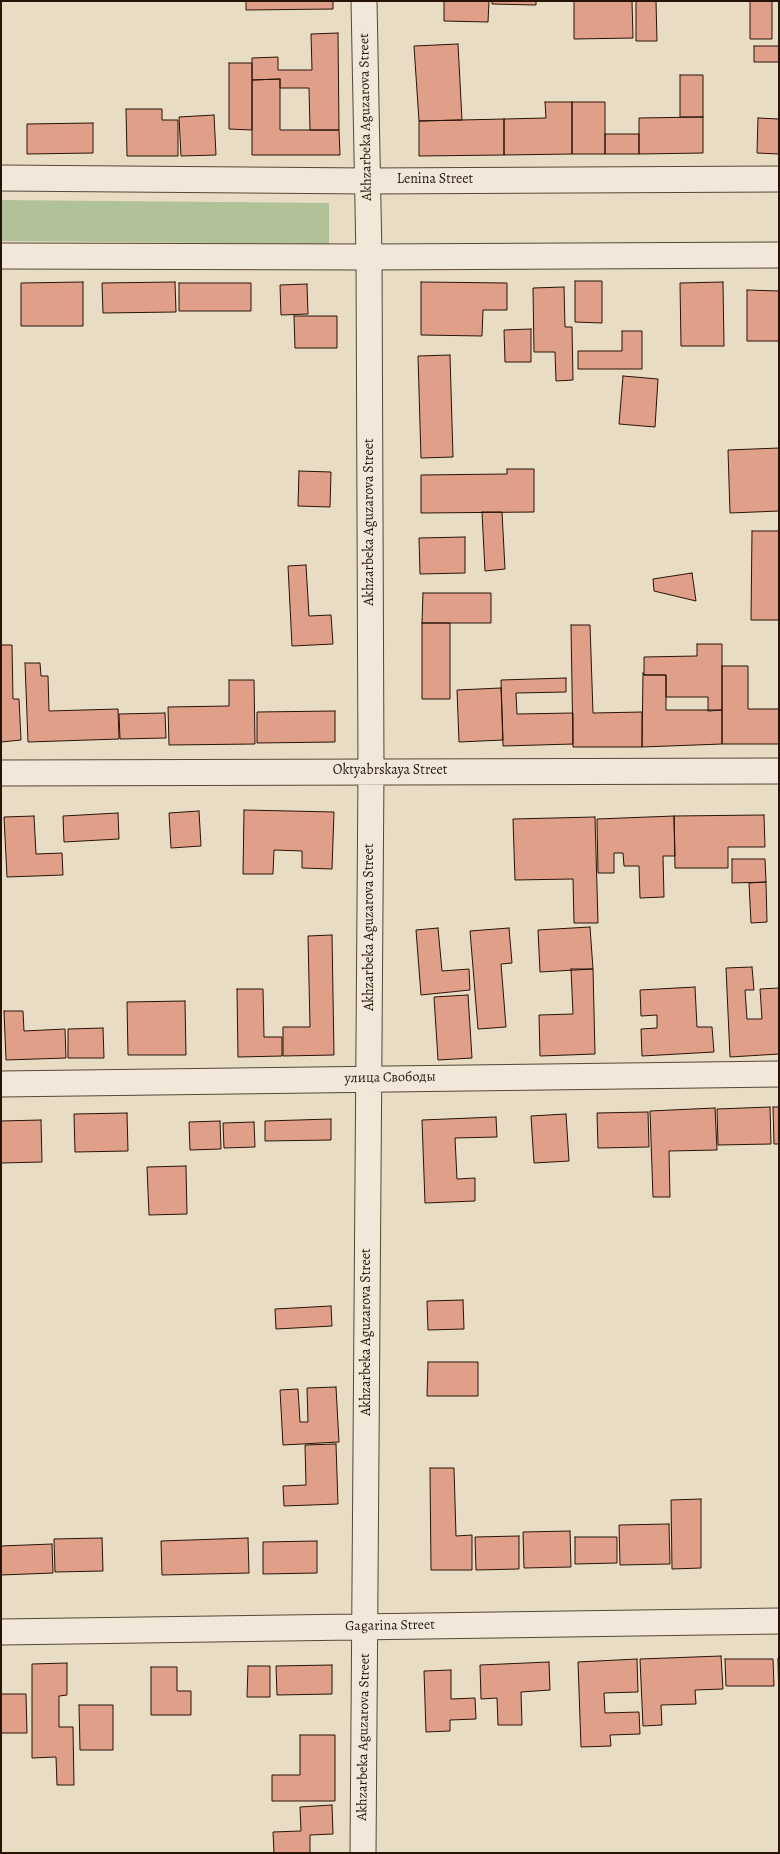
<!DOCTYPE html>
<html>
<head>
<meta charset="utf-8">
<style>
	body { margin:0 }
	#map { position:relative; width:780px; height:1854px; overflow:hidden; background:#e9dcc4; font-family:Alegreya,serif }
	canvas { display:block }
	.frame { position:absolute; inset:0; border:2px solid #281406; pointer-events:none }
</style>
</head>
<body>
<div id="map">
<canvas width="780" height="1854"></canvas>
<div class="frame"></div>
</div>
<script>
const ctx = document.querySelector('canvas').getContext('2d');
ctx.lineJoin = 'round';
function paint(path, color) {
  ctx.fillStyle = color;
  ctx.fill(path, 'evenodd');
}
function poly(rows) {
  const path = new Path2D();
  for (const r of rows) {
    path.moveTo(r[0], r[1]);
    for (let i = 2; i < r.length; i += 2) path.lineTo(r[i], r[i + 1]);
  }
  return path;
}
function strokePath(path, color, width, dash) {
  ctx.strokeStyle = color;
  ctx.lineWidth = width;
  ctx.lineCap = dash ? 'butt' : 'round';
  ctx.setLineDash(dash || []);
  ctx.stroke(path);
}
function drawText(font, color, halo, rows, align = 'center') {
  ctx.font = font + ' Alegreya,serif';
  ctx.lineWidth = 4;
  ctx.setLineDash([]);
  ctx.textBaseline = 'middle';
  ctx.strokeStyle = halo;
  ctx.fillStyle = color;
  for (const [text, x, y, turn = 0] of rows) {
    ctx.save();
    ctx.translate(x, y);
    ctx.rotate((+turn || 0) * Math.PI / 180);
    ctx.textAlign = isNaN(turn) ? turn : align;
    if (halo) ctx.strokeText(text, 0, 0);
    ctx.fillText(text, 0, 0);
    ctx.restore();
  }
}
const green = poly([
	[1,200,329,203,329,244,1,241]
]);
const building = poly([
	[246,1,333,1,333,9,246,10,246,1],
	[444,1,489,1,488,22,444,21,444,1],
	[492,1,536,1,536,5,492,4,492,1],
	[574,1,632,1,633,38,574,39,574,1],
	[636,1,656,1,657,41,636,41,636,1],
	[750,1,772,1,772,39,750,39,750,1],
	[338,33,339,130,310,130,309,88,280,88,280,79,252,80,252,58,278,57,278,70,312,70,311,34,338,33],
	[458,44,462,120,419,121,414,46,458,44],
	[754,46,779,46,779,62,754,62,754,46],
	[229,63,252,63,252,130,229,129,229,63],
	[680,75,703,75,703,117,680,117,680,75],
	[280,79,280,130,339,130,340,155,252,155,252,80,280,79],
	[545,102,572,102,572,154,504,155,504,119,546,118,545,102],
	[572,102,605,102,605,154,572,154,572,102],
	[126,109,162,109,162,120,178,120,178,156,127,156,126,109],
	[214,115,216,155,181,156,179,117,214,115],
	[703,117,703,153,639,154,639,118,703,117],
	[758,118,779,119,779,154,757,153,758,118],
	[504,119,504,155,419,156,419,121,504,119],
	[93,123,93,153,27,154,27,124,93,123],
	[605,134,639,134,639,154,605,154,605,134],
	[575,281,602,281,602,323,575,322,575,281],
	[83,282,83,326,21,326,21,283,83,282],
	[175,282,176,312,103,313,102,283,175,282],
	[421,282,507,283,507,310,483,310,482,336,421,335,421,282],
	[723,282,724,346,681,346,680,283,723,282],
	[179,283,251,283,251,311,179,311,179,283],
	[307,284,308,314,281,315,280,285,307,284],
	[564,287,565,327,572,327,573,380,556,381,555,352,534,352,533,288,564,287],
	[747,290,779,291,779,341,747,341,747,290],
	[294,316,337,316,337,348,295,348,294,316],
	[531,329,531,362,505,362,504,330,531,329],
	[622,331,642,331,642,369,578,369,578,351,622,351,622,331],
	[450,355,453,457,421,458,418,356,450,355],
	[623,376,658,379,655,427,619,424,623,376],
	[779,448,779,511,730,513,728,450,779,448],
	[507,469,534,469,534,512,421,513,421,475,507,474,507,469],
	[299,471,331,472,330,507,298,506,299,471],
	[482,512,502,512,505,569,485,571,482,512],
	[752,531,779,531,779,620,751,620,752,531],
	[465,537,465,573,420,574,419,538,465,537],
	[306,565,309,616,331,615,333,644,292,646,288,566,306,565],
	[692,573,696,601,654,591,653,579,692,573],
	[423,593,491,593,491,623,422,623,423,593],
	[422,623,450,623,450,699,422,699,422,623],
	[571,625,590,625,593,713,642,712,642,747,573,747,571,625],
	[697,644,722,644,722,710,708,711,708,697,666,697,666,675,644,675,644,657,697,656,697,644],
	[1,645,12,645,13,699,19,699,21,740,1,742,1,645],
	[25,663,40,663,41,676,48,676,49,711,118,709,119,739,28,742,25,663],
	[722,666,748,666,748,709,779,709,779,744,722,744,722,666],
	[643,673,644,675,666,675,666,710,722,710,722,744,642,747,643,673],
	[566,678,566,692,516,693,517,714,573,713,573,744,503,746,501,680,566,678],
	[229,680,254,680,255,744,169,745,168,707,229,706,229,680],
	[501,688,503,740,459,742,457,690,501,688],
	[335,711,335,742,257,743,257,712,335,711],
	[165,713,166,738,120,739,119,714,165,713],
	[244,810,334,812,332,869,302,868,302,851,274,850,273,874,243,874,244,810],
	[199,811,201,846,171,848,169,813,199,811],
	[118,813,119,839,64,842,63,816,118,813],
	[764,815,765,847,728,847,728,868,675,868,674,816,764,815],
	[34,816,36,854,62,853,63,875,7,877,4,817,34,816],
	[674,816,675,856,663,856,664,897,640,898,639,866,624,866,623,853,614,853,614,873,598,873,597,819,674,816],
	[595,817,598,923,574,923,573,879,515,880,513,819,595,817],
	[732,859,765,859,766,882,732,883,732,859],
	[766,882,767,922,751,923,749,883,766,882],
	[590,927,593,969,540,972,538,930,590,927],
	[438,928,442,971,469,969,470,990,421,995,416,930,438,928],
	[509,928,512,963,501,964,506,1027,478,1029,470,931,509,928],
	[332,935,334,1055,283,1056,283,1027,310,1027,308,936,332,935],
	[752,967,754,990,745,990,747,1019,762,1019,760,989,779,988,779,1054,730,1057,726,968,752,967],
	[571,969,593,969,595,1054,540,1056,539,1015,573,1014,571,969],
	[695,987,697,1027,712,1027,714,1052,642,1056,641,1029,657,1028,657,1015,641,1016,640,990,695,987],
	[237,989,263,989,264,1037,282,1037,282,1056,238,1057,237,989],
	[468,995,472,1058,438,1060,434,997,468,995],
	[185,1001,186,1055,128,1055,127,1002,185,1001],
	[4,1011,23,1011,24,1031,65,1029,66,1058,6,1060,4,1011],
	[103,1028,104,1058,68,1058,68,1029,103,1028],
	[770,1107,771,1144,718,1145,717,1109,770,1107],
	[773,1107,779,1107,779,1144,774,1144,773,1107],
	[715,1108,717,1150,669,1151,670,1197,653,1197,650,1111,715,1108],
	[648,1112,649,1147,598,1148,597,1113,648,1112],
	[127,1113,128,1151,75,1152,74,1114,127,1113],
	[566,1114,569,1161,534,1163,531,1116,566,1114],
	[496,1117,497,1137,455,1138,457,1179,475,1178,475,1201,425,1203,422,1120,496,1117],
	[331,1119,331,1140,265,1141,265,1121,331,1119],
	[41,1120,42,1162,1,1163,1,1121,41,1120],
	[220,1121,221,1149,190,1150,189,1122,220,1121],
	[254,1122,255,1147,224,1148,223,1123,254,1122],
	[186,1166,187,1214,149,1215,147,1167,186,1166],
	[463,1300,464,1329,428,1330,427,1301,463,1300],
	[331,1306,332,1326,276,1329,275,1309,331,1306],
	[428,1362,478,1362,478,1396,427,1396,428,1362],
	[336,1387,339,1442,283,1445,280,1390,298,1389,300,1422,308,1422,307,1388,336,1387],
	[336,1444,338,1504,284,1506,283,1486,306,1485,305,1445,336,1444],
	[430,1468,454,1468,456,1536,472,1535,472,1570,431,1570,430,1468],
	[701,1499,701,1568,672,1569,671,1500,701,1499],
	[669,1524,670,1564,620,1565,619,1525,669,1524],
	[570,1531,571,1567,524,1568,523,1532,570,1531],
	[519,1536,519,1569,476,1570,475,1537,519,1536],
	[575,1537,617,1537,617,1563,575,1564,575,1537],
	[102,1538,103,1571,55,1572,54,1539,102,1538],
	[248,1538,249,1573,162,1575,161,1541,248,1538],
	[317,1541,317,1573,263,1574,263,1542,317,1541],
	[52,1544,53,1573,1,1575,1,1546,52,1544],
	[721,1656,723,1689,695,1690,696,1704,661,1705,662,1725,643,1726,640,1659,721,1656],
	[637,1659,638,1692,604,1693,605,1713,639,1712,640,1734,610,1735,611,1746,581,1747,578,1662,637,1659],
	[725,1659,773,1659,774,1686,726,1686,725,1659],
	[778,1659,779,1659,779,1706,778,1659],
	[549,1662,550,1690,521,1692,522,1725,498,1725,497,1698,481,1699,480,1665,549,1662],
	[67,1663,67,1695,59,1696,59,1727,73,1727,74,1785,57,1785,56,1757,32,1758,32,1664,67,1663],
	[332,1665,332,1694,277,1695,276,1666,332,1665],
	[248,1666,270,1666,270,1697,247,1697,248,1666],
	[151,1667,177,1667,177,1691,191,1691,191,1715,151,1715,151,1667],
	[451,1670,451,1699,475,1698,476,1719,450,1720,450,1731,426,1732,424,1671,451,1670],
	[1,1694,26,1694,27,1733,1,1733,1,1694],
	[79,1705,113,1705,113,1750,80,1750,79,1705],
	[300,1735,335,1735,335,1801,272,1801,272,1775,300,1775,300,1735],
	[332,1805,333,1834,310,1835,310,1853,274,1853,273,1832,301,1831,300,1807,332,1805]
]);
const minor = poly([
	[1,178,368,181,779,179],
	[1,256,369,257,779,255],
	[1,773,779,771],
	[1,1084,779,1074],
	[1,1632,779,1621],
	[363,1853,371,771,369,257,364,1]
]);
const streetNames = [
	["Akhzarbeka Aguzarova Street",366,117,-91],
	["Lenina Street",435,180],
	["Akhzarbeka Aguzarova Street",370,522,-90],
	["Oktyabrskaya Street",390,771],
	["Akhzarbeka Aguzarova Street",370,927,-90],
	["улица Свободы",390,1078,-1],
	["Akhzarbeka Aguzarova Street",367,1332,-90],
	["Gagarina Street",390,1626,-1],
	["Akhzarbeka Aguzarova Street",364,1737,-89]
];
paint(green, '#b1c298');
paint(building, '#e09f89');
strokePath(building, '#281406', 1);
strokePath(minor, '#584636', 27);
strokePath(minor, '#f1e8d9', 25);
drawText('14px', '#281406', '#f1e8d9', streetNames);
</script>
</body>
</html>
